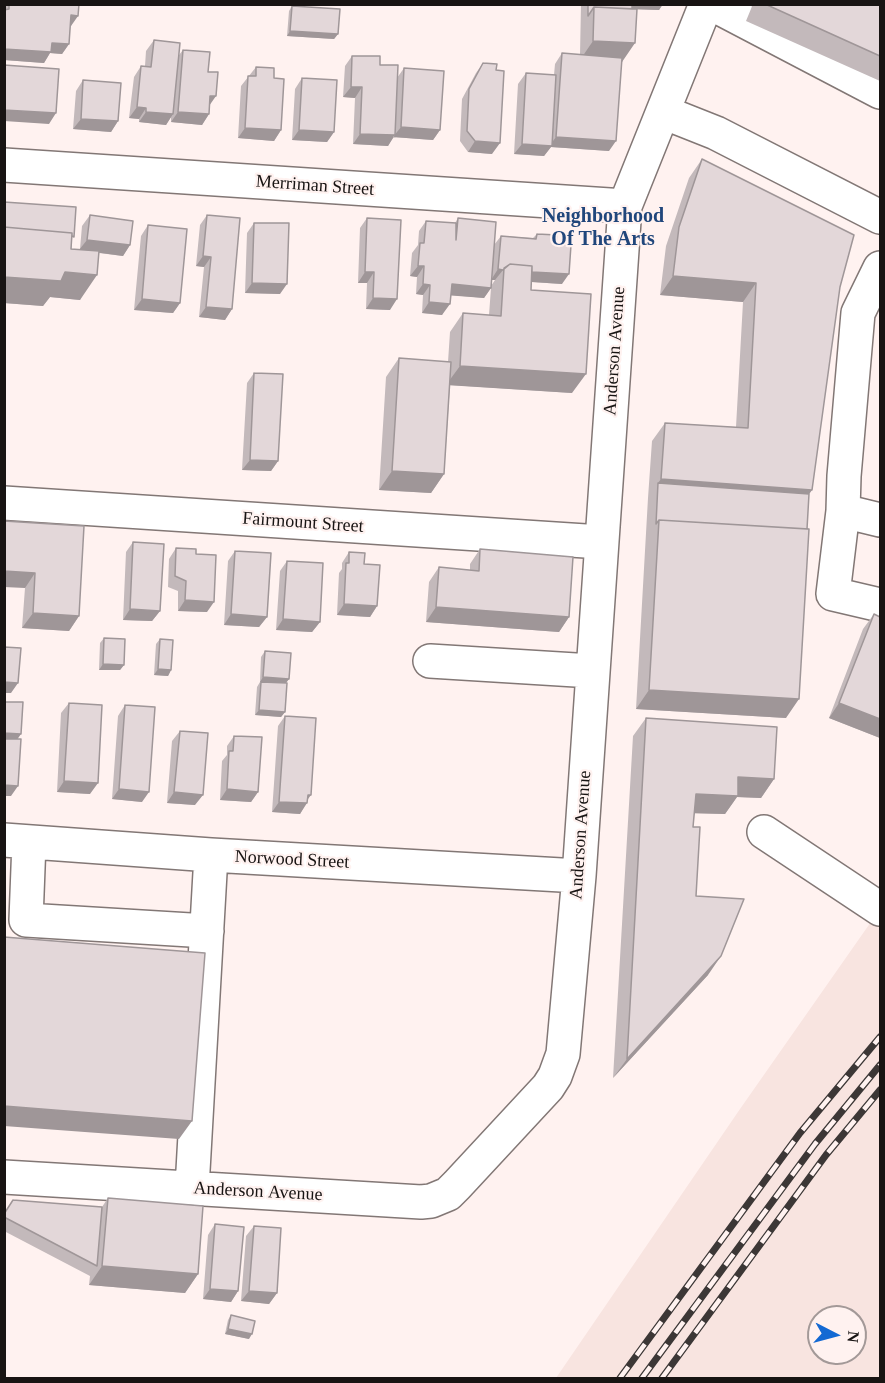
<!DOCTYPE html>
<html>
<head>
<meta charset="utf-8">
<style>
	body { margin:0 }
	#map { position:relative; width:885px; height:1383px; overflow:hidden; background:#fff2f0; font-family:"Times New Roman",serif }
	canvas { display:block }
	.frame { position:absolute; inset:0; border:6px solid #181413; pointer-events:none }
	.north { position:absolute; left:807px; top:1305px; width:60px; height:60px; box-sizing:border-box; background:#fff2f0; border:2px solid #a39998; border-radius:50%; rotate:96deg; font-size:16px; font-weight:700; line-height:24px; text-align:center; color:#181413 }
	.north::after { content:''; display:block; margin:auto; width:21px; height:27px; background:#1369d3; clip-path:polygon(50% 0,100% 100%,50% 72%,0 100%) }
</style>
</head>
<body>
<div id="map">
<canvas width="885" height="1383"></canvas>
<div class="frame"></div>
<div class="north">N</div>
</div>
<script>
const ctx = document.querySelector('canvas').getContext('2d');
ctx.lineJoin = 'round';
function paint(path, color) {
  ctx.fillStyle = color;
  ctx.fill(path, 'evenodd');
}
function poly(rows) {
  const path = new Path2D();
  for (const r of rows) {
    path.moveTo(r[0], r[1]);
    for (let i = 2; i < r.length; i += 2) path.lineTo(r[i], r[i + 1]);
  }
  return path;
}
function strokePath(path, color, width, dash) {
  ctx.strokeStyle = color;
  ctx.lineWidth = width;
  ctx.lineCap = dash ? 'butt' : 'round';
  ctx.setLineDash(dash || []);
  ctx.stroke(path);
}
function drawText(font, color, halo, rows, align = 'center') {
  ctx.font = font + ' "Times New Roman",serif';
  ctx.lineWidth = 4.5;
  ctx.setLineDash([]);
  ctx.textBaseline = 'middle';
  ctx.strokeStyle = halo;
  ctx.fillStyle = color;
  for (const [text, x, y, turn = 0] of rows) {
    ctx.save();
    ctx.translate(x, y);
    ctx.rotate((+turn || 0) * Math.PI / 180);
    ctx.textAlign = isNaN(turn) ? turn : align;
    if (halo) ctx.strokeText(text, 0, 0);
    ctx.fillText(text, 0, 0);
    ctx.restore();
  }
}
const built = poly([
	[880,909,880,1378,556,1378,740,1109],
	[819,1317,855,1317,855,1353,819,1353]
]);
const minor = poly([
	[712,4,880,92],
	[663,112,716,133,880,217],
	[4,165,625,206],
	[880,268,858,313,844,476,843,511,880,520],
	[4,503,601,542],
	[843,511,833,594,880,605],
	[430,661,592,671],
	[764,832,880,909],
	[4,840,211,855,579,876],
	[29,842,26,920,207,931],
	[4,1177,421,1202,431,1201,448,1194,457,1185,548,1087,555,1076,563,1054,579,876,625,206,706,4],
	[192,1188,211,855]
]);
const rail = poly([
	[620,1378,800,1133,880,1037],
	[642,1378,815,1144,880,1065],
	[662,1378,826,1155,880,1090]
]);
const wall = poly([
	[4,4,79,4,71,26,70,26,69,44,62,54,50,53,44,63,4,60],
	[581,4,663,4,659,10,637,9,622,62,609,151,551,147,544,156,514,154,518,84,526,73,554,75,555,64,562,53,580,55],
	[753,4,880,4,880,81,746,21],
	[292,6,338,34,334,39,287,36,289,11],
	[154,40,179,55,183,50,208,72,209,114,202,125,171,122,171,117,166,125,139,122,139,119,129,118,134,77,141,66,145,66,146,51],
	[352,56,380,65,397,78,404,68,440,130,433,140,393,137,388,146,353,144,355,98,343,97,345,66],
	[483,63,492,154,468,152,460,141,462,99,476,73],
	[256,67,274,78,281,130,274,141,238,138,241,86],
	[302,78,334,132,327,142,292,140,295,89],
	[83,80,118,121,111,132,73,129,76,91],
	[702,159,840,287,809,494,786,718,636,709,648,498,652,441,665,423,736,427,743,302,660,295,666,246,689,178],
	[90,215,130,245,123,256,99,253,80,300,50,297,43,306,4,303,74,237,72,239,71,249,80,249,82,226],
	[207,215,232,309,225,320,199,317,204,267,196,266,200,225],
	[367,218,390,310,366,309,367,283,358,283,360,228],
	[458,218,494,245,501,236,533,238,537,234,556,244,562,284,531,282,531,290,572,393,450,385,444,474,431,493,379,490,386,377,399,358,448,362,450,332,463,313,489,315,491,288,484,298,451,295,442,315,422,313,423,295,416,294,417,277,410,276,412,253,418,245,419,231,426,221,455,223],
	[492,280,495,280,491,286],
	[254,223,280,294,245,293,247,233],
	[148,225,180,303,173,313,134,310,141,236],
	[254,373,278,461,271,471,242,470,247,383],
	[4,521,79,616,69,631,22,628,25,588],
	[133,542,160,611,152,621,123,620,126,552],
	[176,548,196,554,207,612,178,611,178,591,168,587,169,559],
	[480,549,569,617,559,632,426,622,429,582,439,567,470,570,470,564],
	[235,551,267,617,259,627,224,625,228,561],
	[349,552,364,564,377,606,370,617,337,615,339,573,342,569,342,563],
	[287,561,320,622,312,632,276,630,280,571],
	[874,614,880,617,880,738,829,718,863,629],
	[104,638,124,665,120,670,99,670,100,643],
	[160,639,171,670,168,676,154,675,156,644],
	[265,651,289,679,286,683,285,712,281,717,255,715,257,687,260,682,261,657],
	[69,703,90,794,57,792,61,713],
	[125,705,142,802,112,799,118,716],
	[285,716,307,801,300,814,272,812,278,726],
	[646,718,774,779,761,798,737,797,725,814,694,813,693,827,696,896,708,975,613,1078,633,736],
	[180,731,195,805,167,803,172,741],
	[234,736,258,792,251,802,220,800,222,761,227,755,227,746],
	[108,1198,198,1274,185,1293,89,1285,90,1276,4,1231,4,1213,13,1200,102,1207],
	[215,1224,238,1291,231,1302,203,1299,208,1235],
	[254,1226,277,1293,269,1304,241,1301,246,1236],
	[231,1315,249,1339,225,1334,228,1320]
]);
const shadedWall = poly([
	[627,4,663,4,659,10,625,9],
	[71,15,78,16,71,26,64,25],
	[290,31,338,34,334,39,287,36],
	[593,41,635,43,622,62,580,60],
	[52,43,69,44,62,54,50,53,44,63,4,60,4,49],
	[351,87,362,87,355,98,343,97],
	[210,96,216,96,209,106],
	[137,107,146,108,139,119,129,118],
	[4,110,56,113,49,124,4,121],
	[146,112,173,114,166,125,139,122],
	[178,112,209,114,202,125,171,122],
	[81,119,118,121,111,132,73,129],
	[401,127,440,130,433,140,393,137],
	[245,128,281,130,274,141,238,138],
	[299,130,334,132,327,142,292,140],
	[360,134,395,135,388,146,353,144],
	[556,137,616,141,609,151,551,147,544,156,514,154,522,144,550,145],
	[475,141,500,143,492,154,468,152],
	[87,240,130,245,123,256,79,250],
	[203,256,211,257,204,267,196,266],
	[418,266,424,266,417,277,410,276],
	[498,269,503,270,495,280,491,280],
	[504,270,569,274,562,284,503,280],
	[65,272,97,275,80,300,50,297,43,306,4,303,4,277],
	[365,272,374,272,367,283,358,283],
	[673,276,756,283,743,302,660,295],
	[252,283,287,284,280,294,245,293],
	[423,284,430,285,423,295,416,294],
	[452,284,491,288,484,298,445,295],
	[373,298,397,299,390,310,366,309],
	[142,299,180,303,173,313,134,310],
	[429,302,450,304,442,315,422,313],
	[206,307,232,309,225,320,199,317],
	[460,366,586,374,572,393,446,385],
	[250,460,278,461,271,471,242,470],
	[392,471,444,474,431,493,379,490],
	[661,479,812,490,799,509,658,483],
	[4,571,35,573,25,588,4,587],
	[185,600,214,602,207,612,178,611],
	[344,604,377,606,370,617,337,615],
	[436,607,569,617,559,632,426,622],
	[130,609,160,611,152,621,123,620],
	[33,613,79,616,69,631,22,628],
	[231,614,267,617,259,627,224,625],
	[283,619,320,622,312,632,276,630],
	[103,664,124,665,120,670,99,670],
	[158,669,171,670,168,676,154,675],
	[263,677,289,679,285,684,260,682],
	[4,682,18,683,11,693,4,693],
	[649,690,799,699,786,718,636,709],
	[839,703,880,719,880,738,829,718],
	[259,710,285,712,281,717,255,715],
	[4,733,21,734,14,744,4,744],
	[738,777,774,779,761,798,737,797,725,814,683,813,696,794],
	[64,781,98,783,90,794,57,792],
	[4,785,18,786,11,796,4,796],
	[119,789,149,792,142,802,112,799],
	[227,789,258,792,251,802,220,800],
	[174,792,203,795,195,805,167,803],
	[308,795,311,795,305,803,307,803,300,814,272,812,279,802],
	[721,956,708,975,613,1078,627,1059],
	[4,1106,192,1121,179,1139,4,1126],
	[102,1266,198,1274,185,1293,89,1285],
	[210,1289,238,1291,231,1302,203,1299],
	[249,1291,277,1293,269,1304,241,1301],
	[228,1329,252,1334,249,1339,225,1334]
]);
const building = poly([
	[9,4,79,4,78,16,71,15,69,44,52,43,51,52,4,49,4,10,9,9,9,4],
	[588,4,632,4,632,9,594,7,588,16,588,4],
	[765,4,880,4,880,56,765,4],
	[292,6,340,9,338,34,290,31,292,6],
	[594,7,637,9,635,43,593,41,594,7],
	[154,40,180,43,173,114,146,112,146,108,137,107,141,66,151,67,154,40],
	[183,50,210,52,208,72,218,72,216,96,210,96,209,114,178,112,183,50],
	[562,53,622,58,616,141,556,137,562,53],
	[352,56,380,56,380,65,398,65,395,135,360,134,362,87,351,87,352,56],
	[483,63,497,64,496,70,504,71,500,143,475,141,467,131,469,89,483,63],
	[4,65,59,69,56,113,4,110,4,65],
	[256,67,274,68,274,78,284,79,281,130,245,128,248,76,256,76,256,67],
	[404,68,444,71,440,130,401,127,404,68],
	[526,73,556,75,552,146,522,144,526,73],
	[302,78,337,80,334,132,299,130,302,78],
	[83,80,121,83,118,121,81,119,83,80],
	[702,159,854,235,840,287,812,490,661,479,665,423,748,428,756,283,673,276,679,227,702,159],
	[4,202,76,207,74,237,72,236,72,233,4,227,4,202],
	[90,215,133,221,130,245,87,240,90,215],
	[207,215,240,218,232,309,206,307,211,257,203,256,207,215],
	[367,218,401,220,397,299,373,298,374,272,365,272,367,218],
	[458,218,496,222,491,288,452,284,450,304,429,302,430,285,423,284,424,266,418,266,420,243,424,243,426,221,456,223,456,240,458,218],
	[254,223,289,223,287,284,252,283,254,223],
	[148,225,187,229,180,303,142,299,148,225],
	[4,227,72,233,71,249,99,251,97,275,65,272,61,281,4,277,4,227],
	[537,234,557,235,556,244,571,245,569,274,532,272,532,266,510,264,503,270,498,269,501,236,536,239,537,234],
	[510,264,532,266,531,290,591,294,586,374,460,366,463,313,501,316,504,268,510,264],
	[399,358,451,362,444,474,392,471,399,358],
	[254,373,283,374,278,461,250,460,254,373],
	[658,483,809,494,807,529,659,520,656,524,658,483],
	[659,520,809,529,799,699,649,690,659,520],
	[4,521,84,526,79,616,33,613,35,573,4,571,4,521],
	[133,542,164,544,160,611,130,609,133,542],
	[176,548,196,549,196,554,216,555,214,602,185,600,186,581,175,576,176,548],
	[480,549,573,557,569,617,436,607,439,567,479,571,480,549],
	[235,551,271,553,267,617,231,614,235,551],
	[349,552,365,553,364,564,380,565,377,606,344,604,346,563,349,563,349,552],
	[287,561,323,563,320,622,283,619,287,561],
	[874,614,880,617,880,719,839,703,874,614],
	[104,638,125,639,124,665,103,664,104,638],
	[160,639,173,640,171,670,158,669,160,639],
	[4,647,21,648,18,683,4,682,4,647],
	[265,651,291,653,289,679,263,677,265,651],
	[261,682,287,683,285,712,259,710,261,682],
	[4,702,23,702,21,734,4,733,4,702],
	[69,703,102,705,98,783,64,781,69,703],
	[125,705,155,707,149,792,119,789,125,705],
	[285,716,316,718,311,795,308,795,307,803,279,802,285,716],
	[646,718,777,727,774,779,738,777,738,796,696,794,693,827,700,827,696,896,744,899,721,956,627,1059,646,718],
	[180,731,208,733,203,795,174,792,180,731],
	[234,736,262,737,258,792,227,789,229,751,233,751,234,736],
	[4,739,21,739,18,786,4,785,4,739],
	[4,937,205,953,192,1121,4,1106,4,937],
	[108,1198,203,1206,198,1274,102,1266,108,1198],
	[13,1200,102,1207,97,1266,4,1217,4,1214,13,1200],
	[215,1224,244,1227,238,1291,210,1289,215,1224],
	[254,1226,281,1228,277,1293,249,1291,254,1226],
	[231,1315,255,1321,252,1334,228,1329,231,1315]
]);
const streetNames = [
	["Merriman Street",315,186,4],
	["Anderson Avenue",615,351,-86],
	["Fairmount Street",303,523,4],
	["Anderson Avenue",581,835,-86],
	["Norwood Street",292,860,3],
	["Anderson Avenue",258,1192,3]
];
const neighbourhoodNames = [
	["Neighborhood",603,217],
	["Of The Arts",603,240]
];
paint(built, '#f8e4e0');
strokePath(minor, '#827775', 36);
strokePath(minor, '#fff', 33);
strokePath(rail, '#3c3736', 7);
strokePath(rail, '#fff2f0', 4.5, [14]);
paint(wall, '#c3b9bb');
paint(shadedWall, '#9f9698');
paint(building, '#e3d7d9');
strokePath(building, '#9f9698', 1.5);
drawText('18px', '#181413', '#fff2f0', streetNames);
drawText('bold 20px', '#20467b', '#fff2f0', neighbourhoodNames);
</script>
</body>
</html>
